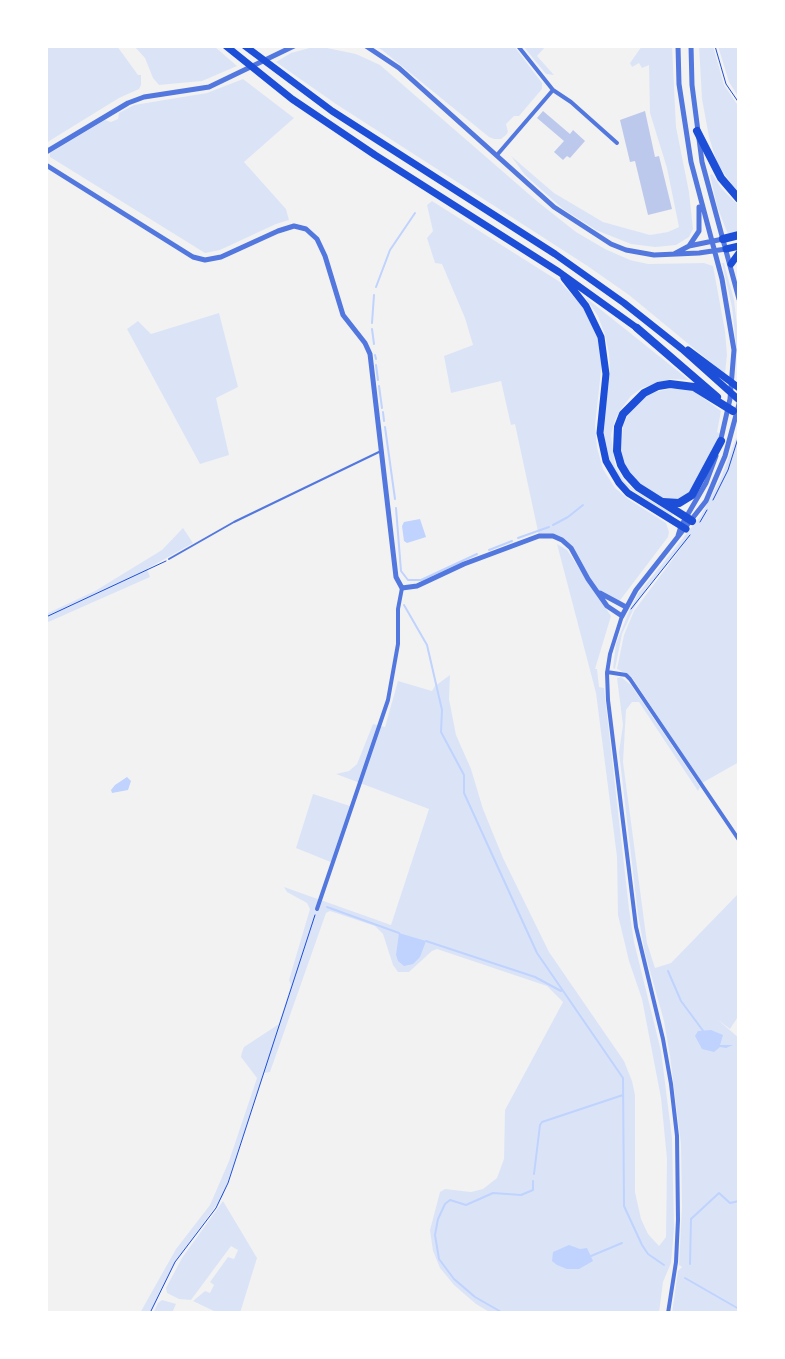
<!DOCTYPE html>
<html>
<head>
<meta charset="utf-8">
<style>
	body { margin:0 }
	#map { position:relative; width:785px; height:1359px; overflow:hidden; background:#f2f2f2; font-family:"Titillium Web",sans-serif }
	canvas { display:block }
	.frame { position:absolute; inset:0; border:48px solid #fff; pointer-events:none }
</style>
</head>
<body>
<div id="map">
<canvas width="785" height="1359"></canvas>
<div class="frame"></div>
</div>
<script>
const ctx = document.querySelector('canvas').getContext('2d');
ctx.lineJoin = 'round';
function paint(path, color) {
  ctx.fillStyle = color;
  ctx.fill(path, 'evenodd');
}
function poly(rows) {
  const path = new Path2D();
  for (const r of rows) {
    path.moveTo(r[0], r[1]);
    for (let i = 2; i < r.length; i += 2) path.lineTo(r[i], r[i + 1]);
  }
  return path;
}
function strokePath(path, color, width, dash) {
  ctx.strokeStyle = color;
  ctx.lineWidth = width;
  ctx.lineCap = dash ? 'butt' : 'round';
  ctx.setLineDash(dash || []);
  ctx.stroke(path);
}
const green = poly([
	[46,46,117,46,138,75,141,75,141,85,139,89,119,98,46,143],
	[134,46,144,46,146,48,149,46,214,46,237,66,202,81,159,85,153,78,145,58],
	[317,46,356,54,380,65,538,202,576,232,605,249,630,260,648,264,704,263,713,266,725,331,727,355,725,374,629,295,586,265,336,104,276,62,291,53],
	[374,46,514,46,542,83,542,89,519,116,514,116,506,124,508,132,506,135,501,139,494,139,489,137,382,50],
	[523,46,546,46,537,56,554,75,546,74],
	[642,46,672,46,676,127,689,192,693,229,689,237,676,245,655,247,631,244,596,230,563,209,525,175,511,156,554,193,603,222,650,235,668,232,679,227,667,168,650,113,649,65,642,68,639,63,632,67,630,63],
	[699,46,713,46,724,85,739,107,739,195,717,163,709,137,702,99],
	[718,46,739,46,739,98,729,82],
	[243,79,294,118,244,162,286,209,289,220,276,224,220,250,205,253,50,157,50,153,105,120,111,122,118,119,119,113,134,105,207,93],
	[712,174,722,189,739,206,739,231,730,234,727,232,717,206,710,175],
	[432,201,560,282,585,309,600,342,602,362,595,425,597,448,603,469,615,488,628,499,666,523,669,532,668,537,618,603,599,593,576,556,562,540,539,536,515,424,511,425,501,381,451,393,444,356,473,345,465,318,442,264,435,263,427,238,433,231,427,205],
	[722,263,724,263,734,300,739,342,739,373,732,307],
	[585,297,689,380,671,379,642,388,631,396,621,409,615,420,611,435,615,465,624,481,635,491,673,514,671,517,625,485,607,458,603,425,610,374,609,354,605,335,598,316],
	[219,313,238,387,216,398,229,455,200,464,127,329,138,321,151,334],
	[669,389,685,389,695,392,721,411,717,432,720,434,696,485,687,495,674,500,658,497,635,480,627,469,621,452,623,425,630,411,641,399,655,392],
	[736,438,739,441,739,762,702,783,631,676,617,669,624,635,634,611,684,544,646,589,633,610,622,634,615,669,613,668,616,644,630,609,638,594,700,517,720,480],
	[183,528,193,543,147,569,150,577,46,623,46,614,95,591,162,550],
	[557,544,567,550,611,616,595,669,597,669,599,687,604,688,629,909,634,942,661,1051,672,1138,674,1229,671,1263,663,1282,659,1313,491,1313,476,1304,454,1285,440,1268,433,1251,430,1230,440,1192,445,1189,471,1192,483,1189,497,1178,504,1159,505,1110,563,1002,547,986,437,949,432,951,409,972,398,972,393,965,383,934,375,926,330,911,326,913,270,1072,264,1073,223,1196,175,1262,150,1313,140,1313,176,1249,210,1205,229,1161,257,1078,241,1057,242,1052,244,1047,279,1024,291,985,289,980,310,909,307,903,287,892,284,887,391,925,429,809,336,774,349,771,357,764,373,724,385,727,398,681,432,691,435,686,450,675,449,699,456,735,471,769,483,809,503,858,549,952,624,1061,632,1081,635,1095,635,1192,641,1219,648,1234,659,1246,666,1237,667,1159,661,1098,642,999,629,961,618,915,617,857,596,693],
	[621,677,631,685,700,787,698,791,639,702,632,702,626,710,623,762,647,943,655,968,671,963,737,895,739,899,739,1015,730,1029,718,1020,739,1038,739,1313,672,1313,678,1271,682,1267,679,1265,682,1207,681,1144,670,1056,664,1021,645,953,638,915,619,752,623,725,617,678],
	[313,794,353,807,333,863,296,848],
	[223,1201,257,1258,240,1313,218,1313,193,1301,205,1291,210,1293,214,1285,210,1282,228,1257,234,1259,238,1250,231,1246,191,1300,179,1299,167,1293,166,1288,182,1258],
	[162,1300,176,1304,172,1313,153,1313,158,1303]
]);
const water = poly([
	[420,519,426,537,407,543,404,541,402,526,404,522],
	[127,777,131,781,128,790,112,793,111,790,115,785],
	[399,933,426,941,420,957,413,964,404,966,398,961,396,955],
	[711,1030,723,1035,720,1045,733,1045,726,1048,720,1047,714,1052,702,1049,695,1036,698,1031],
	[569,1245,580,1249,587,1248,593,1261,579,1269,567,1269,557,1265,552,1261,553,1252]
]);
const stream = poly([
	[376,287,390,250,415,213],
	[372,323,374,295],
	[372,329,374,344],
	[375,355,376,359],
	[376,365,378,380],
	[379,386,382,408],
	[383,412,384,421],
	[385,427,395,499],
	[396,508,401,571,408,580,421,580,477,554],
	[553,525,568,517,583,505],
	[518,538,549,527],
	[489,550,512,541],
	[404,605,427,645,442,710,441,732,464,775,464,793,537,953,623,1078,624,1206,642,1245,648,1254,664,1265],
	[327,907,399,933],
	[426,941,535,977,561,991],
	[668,971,681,1001,704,1032],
	[534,1174,540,1125,542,1122,623,1095],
	[591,1256,622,1243],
	[690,1264,691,1219,719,1193,730,1203,739,1201],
	[685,1278,739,1309],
	[503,1313,475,1297,454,1279,439,1259,435,1235,438,1219,445,1204,450,1200,466,1205,493,1193,521,1195,533,1190,533,1181]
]);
const building = poly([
	[543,111,570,134,573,130,585,141,570,158,567,156,563,160,554,152,564,141,537,118],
	[645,111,655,157,659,156,672,209,648,215,635,161,630,162,620,120]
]);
const path = poly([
	[715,46,726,84,739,103],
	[713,500,728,470,739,435],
	[700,522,707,510],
	[631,609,690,535],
	[46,617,166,561],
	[150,1313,175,1262,216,1208,228,1183,315,915]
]);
const service = poly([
	[169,559,234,522,381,451]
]);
const minor = poly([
	[553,90,571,102,617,143],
	[497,155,553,90,518,46],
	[622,616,610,654,607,673,608,700,636,927,663,1039,671,1084,677,1136,678,1220,676,1262,668,1313],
	[607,672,626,675,630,679,739,840],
	[317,909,388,700,398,644,398,609,402,588]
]);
const tertiary = poly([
	[366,46,399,68,554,207,611,244,626,250,654,255,699,253,726,249],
	[678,46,679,84,691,162,722,279,734,350,730,399,720,443],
	[691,46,692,85,702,162,739,299],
	[46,152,128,103,144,97,209,87,294,46],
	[46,165,193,257,205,260,221,257,278,231,294,226,306,229,317,239,325,256,343,315,365,343,370,354,396,577,402,588,417,586,464,564,539,536,553,536,562,540,571,548,588,579,607,606,622,616,636,590,706,501,725,456,739,404],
	[689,246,699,231,699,207],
	[674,254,689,246,723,239],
	[678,536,681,526,706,483,716,456],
	[600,593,626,607]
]);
const trunk = poly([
	[226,46,292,99,375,155,559,272,637,328],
	[245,46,332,111,555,254,624,303,682,349,739,400],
	[726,249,739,246],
	[731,264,739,253],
	[564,278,586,306,601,337,606,374,600,433,606,461,619,483,628,493,686,529],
	[688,350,739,388]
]);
const motorway = poly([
	[697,131,721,178,739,199],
	[723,239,739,235],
	[637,328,717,397],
	[663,502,679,503,692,495,721,441],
	[692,521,638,487,627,475,621,465,617,451,618,427,623,414,644,393,658,386,670,384,694,387,733,411]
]);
paint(green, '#dbe4f7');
paint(water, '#bfd3fe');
strokePath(stream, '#bfd3fe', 2);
paint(building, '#bdc9ec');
strokePath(path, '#1d4ed8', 1);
strokePath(service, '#5277de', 2);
strokePath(minor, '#5277de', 4);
strokePath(tertiary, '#5277de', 5);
strokePath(trunk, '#1d4ed8', 7);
strokePath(motorway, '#1d4ed8', 8);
</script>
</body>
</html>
